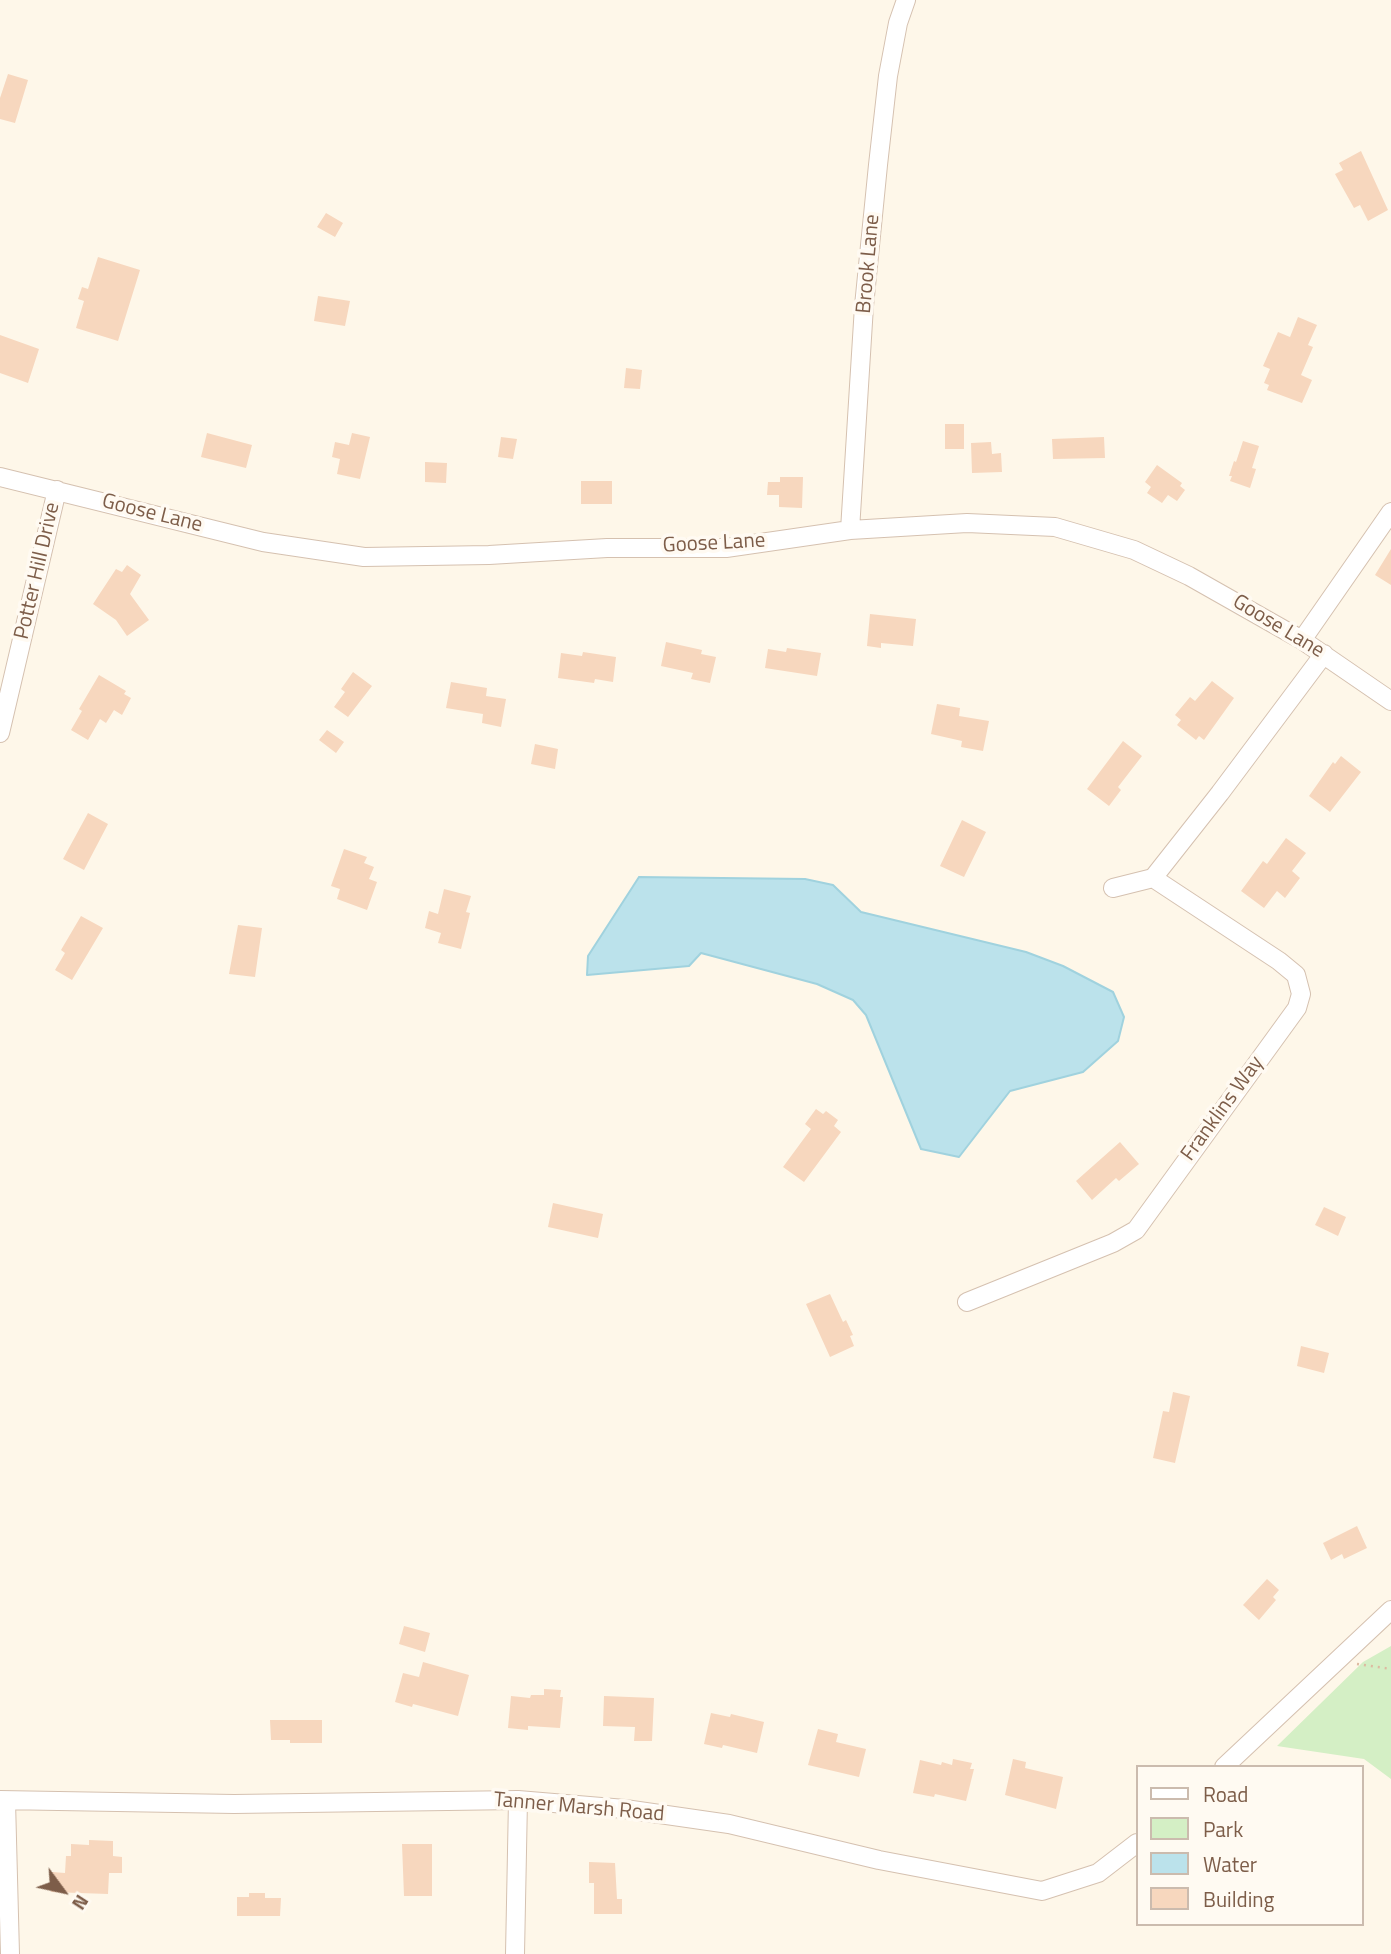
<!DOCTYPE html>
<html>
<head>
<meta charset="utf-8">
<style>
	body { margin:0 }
	#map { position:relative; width:1391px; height:1954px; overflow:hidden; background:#fef7e9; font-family:"Titillium Web",sans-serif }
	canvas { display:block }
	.legend { position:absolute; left:1136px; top:1765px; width:228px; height:161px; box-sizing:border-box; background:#fffaf2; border:2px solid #cbbbae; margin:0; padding:9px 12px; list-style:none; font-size:21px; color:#7d5d49 }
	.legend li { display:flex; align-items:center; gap:14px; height:35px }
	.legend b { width:35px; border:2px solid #cbbbae }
	.north { position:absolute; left:28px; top:1856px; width:70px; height:70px; -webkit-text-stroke:5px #fffaf2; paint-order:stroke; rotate:123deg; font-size:19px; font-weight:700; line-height:28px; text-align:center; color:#7d5d49 }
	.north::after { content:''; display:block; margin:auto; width:24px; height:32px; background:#7d5d49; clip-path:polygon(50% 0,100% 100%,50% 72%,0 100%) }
</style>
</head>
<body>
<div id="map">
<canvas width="1391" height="1954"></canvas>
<ul class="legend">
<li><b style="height:9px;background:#fff"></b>Road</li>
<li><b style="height:19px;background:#d4efc5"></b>Park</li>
<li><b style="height:19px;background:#bbe2eb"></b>Water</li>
<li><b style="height:19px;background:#f7d7be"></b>Building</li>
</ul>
<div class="north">N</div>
</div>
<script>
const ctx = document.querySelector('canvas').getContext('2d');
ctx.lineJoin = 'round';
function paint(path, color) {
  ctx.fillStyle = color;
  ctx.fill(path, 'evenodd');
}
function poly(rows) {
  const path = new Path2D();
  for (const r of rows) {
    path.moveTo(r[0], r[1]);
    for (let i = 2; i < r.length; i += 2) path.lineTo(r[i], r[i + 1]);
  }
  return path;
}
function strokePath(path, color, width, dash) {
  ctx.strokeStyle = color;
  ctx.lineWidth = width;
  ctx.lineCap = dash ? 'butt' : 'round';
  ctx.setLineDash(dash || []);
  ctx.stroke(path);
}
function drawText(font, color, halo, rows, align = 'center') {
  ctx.font = font + ' "Titillium Web",sans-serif';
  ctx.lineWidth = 7;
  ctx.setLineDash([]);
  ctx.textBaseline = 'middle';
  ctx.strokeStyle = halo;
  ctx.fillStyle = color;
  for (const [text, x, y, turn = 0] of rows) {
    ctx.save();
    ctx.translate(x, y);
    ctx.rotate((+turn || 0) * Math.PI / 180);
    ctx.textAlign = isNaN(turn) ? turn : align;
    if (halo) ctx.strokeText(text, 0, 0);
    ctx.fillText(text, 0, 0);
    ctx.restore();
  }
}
const green = poly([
	[1391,1646,1391,1779,1364,1759,1277,1746,1363,1662]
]);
const water = poly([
	[639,877,805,879,833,885,861,912,1026,952,1063,966,1113,992,1124,1017,1118,1041,1083,1072,1010,1091,959,1157,921,1149,866,1015,853,1000,817,984,701,953,689,966,587,975,588,956,639,877]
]);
const building = poly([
	[8,74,28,80,15,123,0,119,0,98],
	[1361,151,1388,210,1368,221,1360,205,1354,208,1335,174,1343,170,1339,163],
	[326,213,343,223,335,237,317,227],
	[98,257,140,270,118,341,76,328,84,301,78,299,82,287,88,289],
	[318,296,350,301,345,326,314,321],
	[1298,317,1317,325,1308,345,1313,347,1301,375,1312,380,1302,403,1267,390,1269,385,1264,383,1270,369,1263,366,1278,332,1290,337],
	[0,335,39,349,28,383,0,373],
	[626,368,642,370,640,389,624,388],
	[945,424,964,424,964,449,945,449],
	[207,433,252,445,246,468,201,457],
	[352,433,370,437,360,479,337,474,340,459,332,457,335,442,349,445],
	[501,437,517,439,513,459,498,457],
	[1104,437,1105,458,1053,459,1052,439],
	[1243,441,1259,446,1252,468,1256,469,1250,488,1230,481,1232,476,1229,476,1234,461,1236,462],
	[991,442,992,454,1001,453,1002,472,972,473,971,443],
	[425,462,447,463,446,483,425,482],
	[1157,465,1182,483,1180,486,1185,490,1177,501,1168,495,1162,503,1147,493,1151,487,1145,482],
	[780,477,803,477,802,508,779,507,779,495,767,495,768,482,780,482],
	[581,481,612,481,612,504,581,504],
	[1391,549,1391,585,1375,575],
	[127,565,141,575,130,594,149,620,127,636,116,620,93,604,116,569,122,572],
	[870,614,916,619,913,646,881,643,881,648,867,646],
	[666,642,702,650,701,654,716,657,710,683,691,679,693,673,661,666],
	[787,648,821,653,817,676,765,668,768,649,786,652],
	[583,652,616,657,613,682,595,679,594,683,558,678,561,653,582,656],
	[353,672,372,686,348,717,334,707,345,692,341,689],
	[99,675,126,691,124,694,131,698,122,715,114,710,106,723,100,719,88,740,71,730,82,711,79,709],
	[1212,681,1234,698,1204,740,1199,736,1196,740,1177,725,1181,720,1175,715,1190,697,1195,701],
	[451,682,487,688,486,696,506,699,501,727,482,723,483,714,446,708],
	[937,704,960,708,959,716,989,721,983,751,961,747,962,741,931,734],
	[327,730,344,742,336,753,319,740],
	[1123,741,1142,756,1118,787,1121,790,1109,806,1087,789],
	[535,744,558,749,555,769,531,764],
	[1341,756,1361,772,1330,812,1309,796,1333,762,1335,764],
	[88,813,108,824,84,870,63,859],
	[962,820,986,832,964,877,940,866],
	[1286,838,1306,853,1292,871,1300,878,1285,898,1277,891,1264,908,1241,891,1263,861,1267,864],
	[344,849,367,857,364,863,374,867,369,879,377,882,367,910,337,899,340,889,331,886],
	[444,889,471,896,466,912,470,913,461,949,438,943,441,933,425,928,429,911,438,914],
	[81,916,103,928,72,980,55,970,65,953,61,950],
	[238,925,262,928,255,977,229,974],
	[816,1109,823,1114,826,1111,838,1120,834,1126,841,1132,804,1182,783,1167,811,1129,805,1124],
	[1120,1142,1139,1164,1119,1181,1116,1178,1092,1200,1076,1181],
	[553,1203,603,1214,598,1238,548,1227],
	[1324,1207,1346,1217,1338,1236,1315,1225],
	[830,1294,843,1322,846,1320,853,1335,850,1336,854,1346,830,1357,806,1304],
	[1301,1346,1329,1353,1324,1373,1297,1366],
	[1173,1392,1190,1396,1175,1463,1153,1458,1163,1411,1169,1412],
	[1357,1526,1367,1548,1344,1559,1342,1554,1331,1560,1323,1543],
	[1267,1579,1279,1590,1273,1597,1276,1600,1259,1620,1243,1605],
	[404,1626,430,1633,425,1652,399,1644],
	[423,1662,469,1675,458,1716,413,1704,412,1707,395,1702,403,1673,419,1677],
	[544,1689,561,1690,560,1697,563,1697,560,1728,528,1726,528,1730,508,1728,511,1696,530,1698,531,1695,544,1695],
	[604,1696,654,1698,652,1741,634,1741,635,1727,603,1726],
	[711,1713,730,1717,731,1714,764,1722,757,1753,723,1745,722,1748,704,1744],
	[270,1720,322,1720,322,1743,290,1743,290,1740,271,1740],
	[818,1729,838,1734,836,1742,866,1749,859,1777,808,1765],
	[953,1759,972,1763,970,1769,974,1769,966,1801,935,1794,934,1797,913,1793,920,1760,941,1765,942,1762,952,1765],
	[1013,1759,1026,1762,1025,1768,1063,1777,1056,1809,1005,1795],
	[89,1840,113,1841,113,1856,122,1857,122,1873,109,1873,108,1894,51,1892,52,1872,65,1873,66,1856,71,1856,71,1844,89,1845],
	[402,1844,432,1844,432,1896,404,1896],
	[589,1862,615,1863,617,1899,622,1899,622,1914,594,1914,594,1883,589,1883],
	[249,1893,265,1893,265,1898,281,1898,280,1916,237,1916,237,1897,249,1897]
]);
const path = poly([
	[1357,1664,1391,1669]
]);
const minor = poly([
	[0,477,263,542,364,557,489,555,607,548,726,548,850,530,967,523,1055,527,1134,550,1189,576,1302,640,1391,701],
	[850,530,864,306,878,165,888,76,898,23,906,0],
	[1302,640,1391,512],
	[0,733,57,490],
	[1113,888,1153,878],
	[967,1302,1113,1243,1136,1230,1297,1008,1301,994,1296,975,1279,961,1153,878,1220,793,1324,654],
	[1224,1767,1391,1610],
	[0,1800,234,1804,518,1800,625,1809,729,1824,879,1860,1042,1891,1098,1873,1137,1843],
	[6,1801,10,1954],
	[515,1954,518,1800]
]);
const streetNames = [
	["Brook Lane",869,264,-85],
	["Goose Lane",152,514,14],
	["Goose Lane",714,544,-3],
	["Potter Hill Drive",38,571,-77],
	["Goose Lane",1278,627,31],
	["Franklins Way",1223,1109,-54],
	["Tanner Marsh Road",579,1808,5]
];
paint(green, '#d4efc5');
paint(water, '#bbe2eb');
strokePath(water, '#a0d2de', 2);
paint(building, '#f7d7be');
strokePath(minor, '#d5c1b0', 20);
strokePath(path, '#ddbaa0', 2.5, [2, 5]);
strokePath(minor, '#fff', 18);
drawText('21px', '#7d5d49', '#fffaf2', streetNames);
</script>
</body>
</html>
